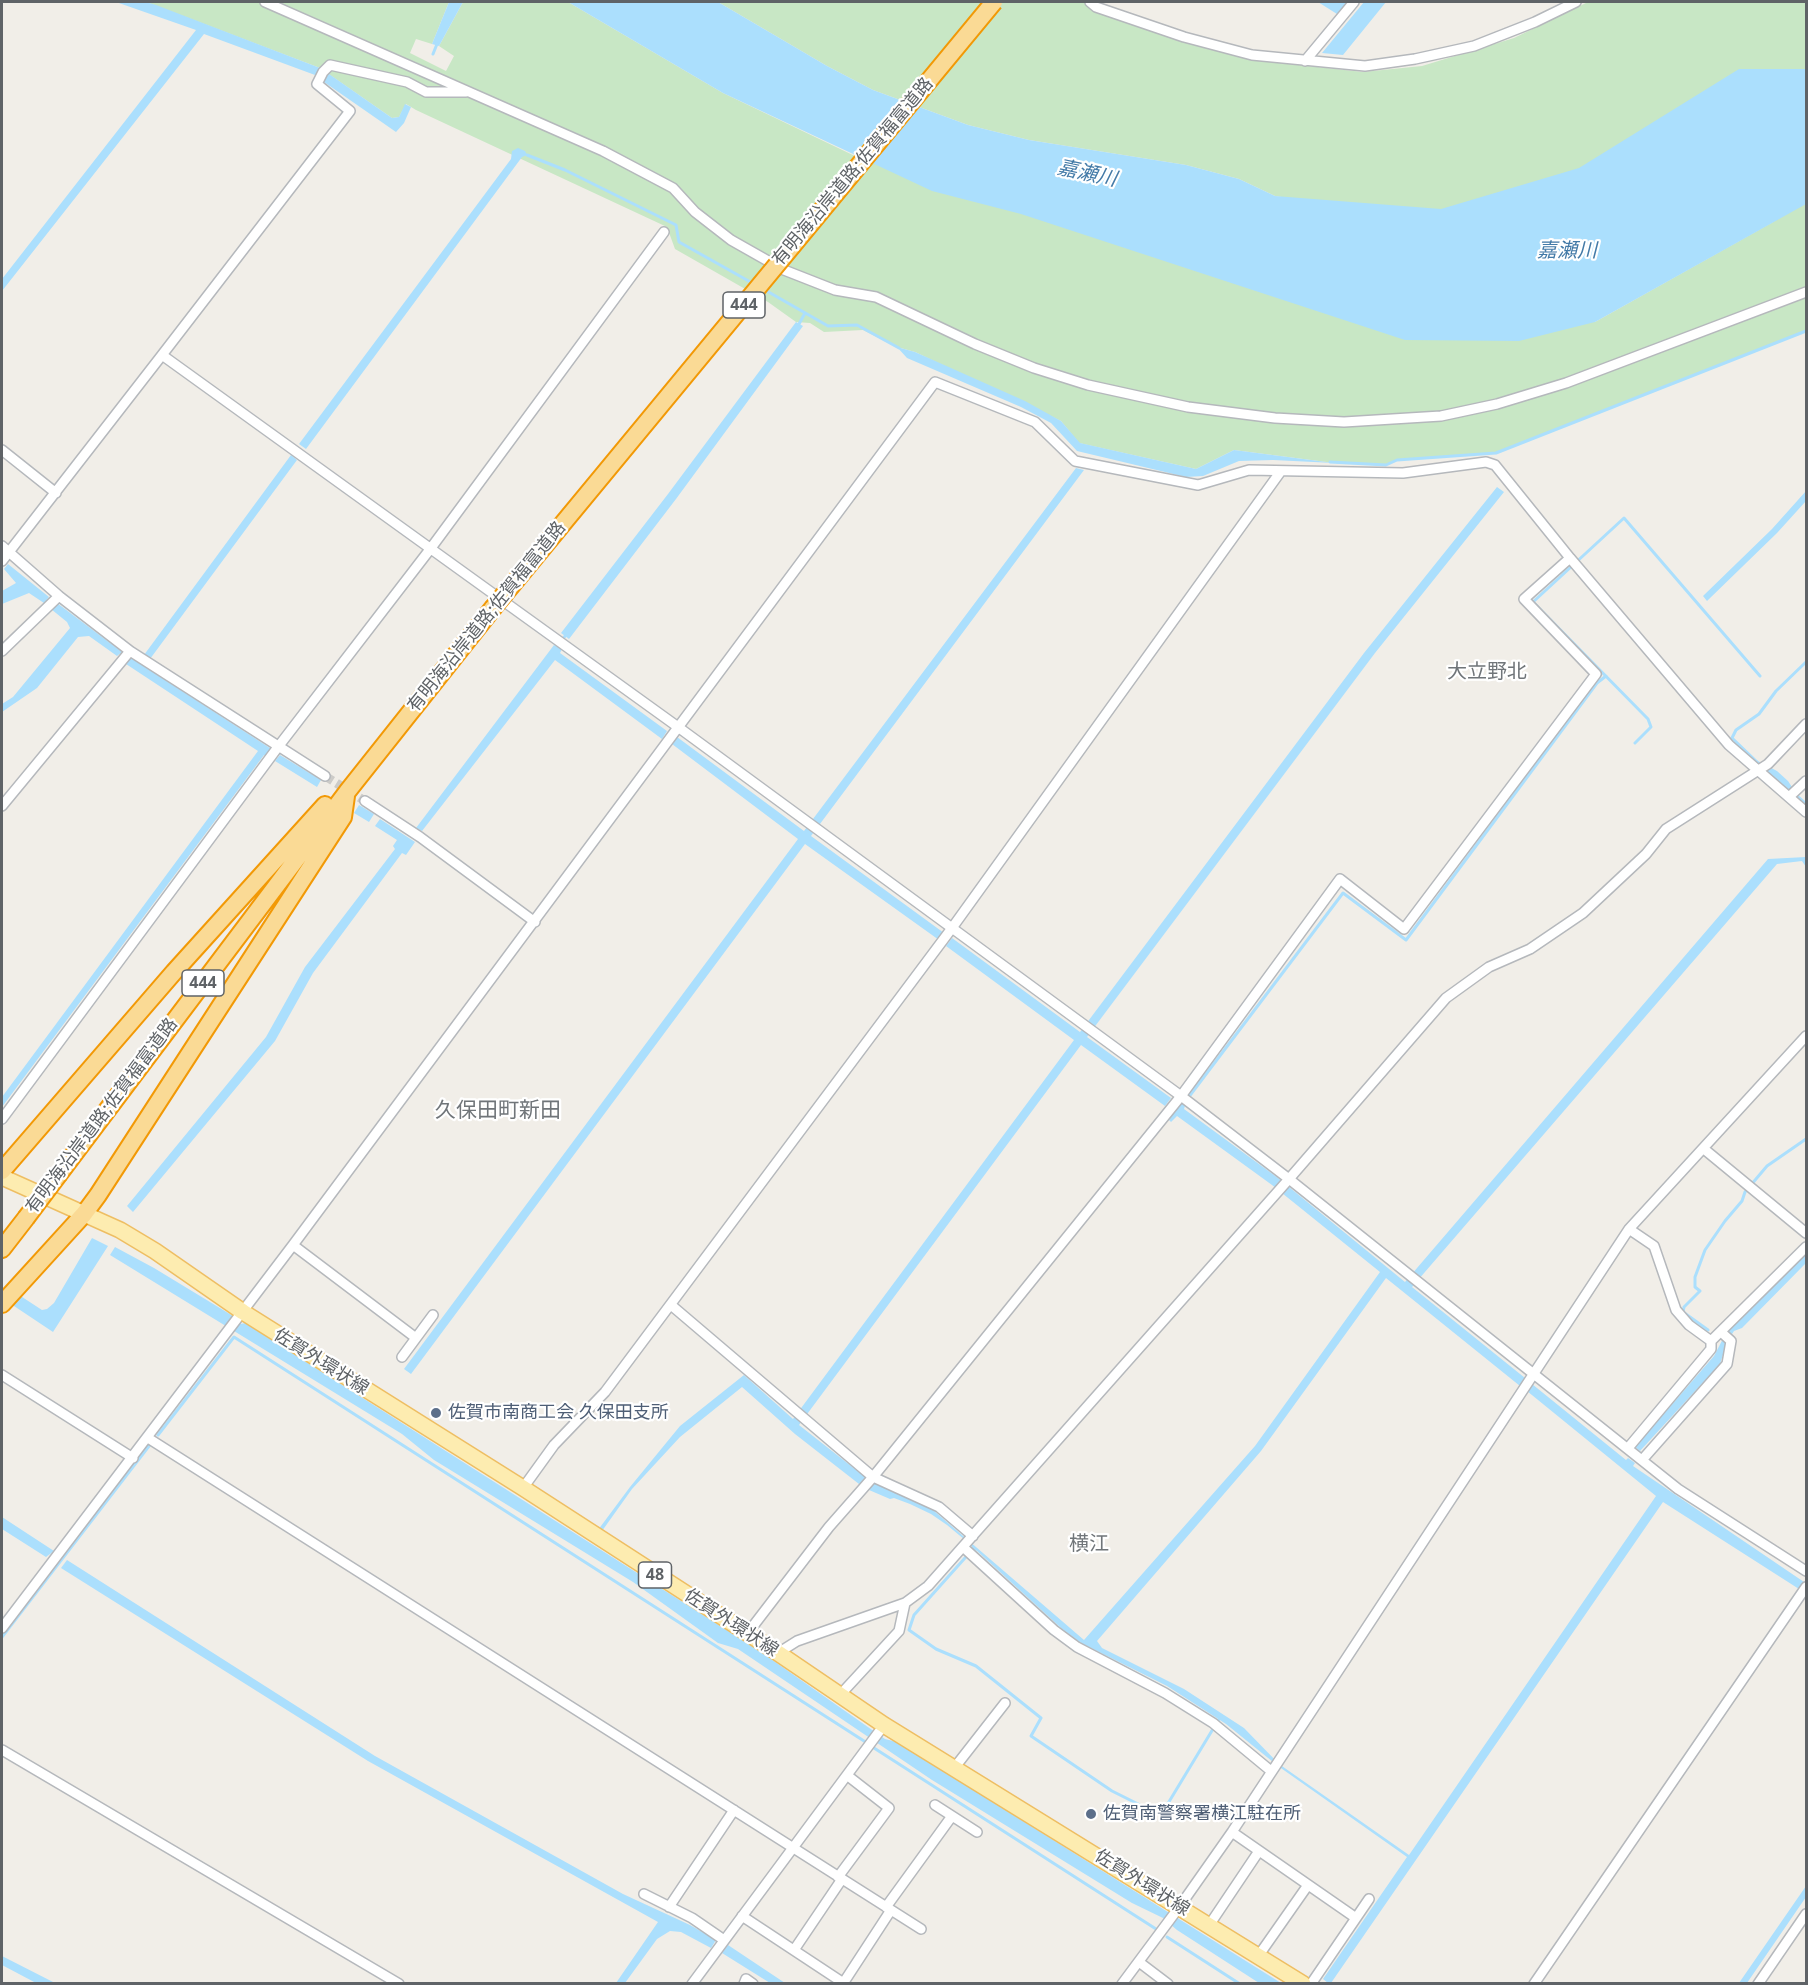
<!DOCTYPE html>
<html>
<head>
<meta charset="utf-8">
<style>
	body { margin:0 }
	#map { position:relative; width:1808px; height:1985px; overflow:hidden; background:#f1eee8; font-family:"Noto Sans",sans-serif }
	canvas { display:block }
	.frame { position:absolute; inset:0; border:3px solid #5f6367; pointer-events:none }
</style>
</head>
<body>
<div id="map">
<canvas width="1808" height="1985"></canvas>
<div class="frame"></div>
</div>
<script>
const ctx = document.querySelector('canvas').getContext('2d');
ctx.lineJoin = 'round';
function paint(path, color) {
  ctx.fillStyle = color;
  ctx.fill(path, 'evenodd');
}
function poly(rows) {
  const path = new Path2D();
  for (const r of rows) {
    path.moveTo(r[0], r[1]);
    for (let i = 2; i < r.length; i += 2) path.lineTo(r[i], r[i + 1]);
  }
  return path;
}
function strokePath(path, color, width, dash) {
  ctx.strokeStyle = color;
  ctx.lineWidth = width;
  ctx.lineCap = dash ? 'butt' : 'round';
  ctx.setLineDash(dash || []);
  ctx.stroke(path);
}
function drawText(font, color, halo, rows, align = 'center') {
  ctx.font = font + ' "Noto Sans","Noto Sans JP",sans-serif';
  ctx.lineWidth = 4.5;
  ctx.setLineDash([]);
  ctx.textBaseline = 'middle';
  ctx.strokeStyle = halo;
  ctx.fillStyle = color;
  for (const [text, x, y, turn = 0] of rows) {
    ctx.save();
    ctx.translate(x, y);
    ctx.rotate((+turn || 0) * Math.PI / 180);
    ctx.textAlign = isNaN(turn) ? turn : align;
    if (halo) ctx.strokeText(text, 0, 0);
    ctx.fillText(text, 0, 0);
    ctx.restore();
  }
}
const green = poly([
	[146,2,449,2,432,44,416,39,410,53,446,71,454,56,439,46,463,2,568,2,723,93,857,157,1595,322,1773,222,1806,199,1806,331,1496,453,1397,460,1386,465,1334,463,1234,450,1196,469,1079,443,1061,421,915,352,897,347,863,330,824,332,810,323,796,322,768,302,675,249,667,227,416,110,406,104,399,117,392,118,320,68],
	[718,2,1085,2,1096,9,1179,41,1253,60,1363,72,1422,66,1514,38,1588,2,1806,2,1806,146,1602,250,1275,196,1239,179,1186,165,1029,140,968,125,873,90,827,66]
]);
const water = poly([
	[116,2,146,2,156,5,320,68,319,72,326,76,329,74,392,118,399,117,405,104,411,107,404,123,396,132,324,82,325,78,318,74,315,75,204,34,2,291,2,279,196,30],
	[449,2,463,2,439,46,432,44],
	[568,2,718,2,827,66,873,90,968,125,1029,140,1186,165,1239,179,1275,196,1441,209,1579,168,1739,69,1806,69,1806,204,1595,322,1519,341,1405,340,1021,214,932,191,723,93],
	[1318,2,1347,2,1337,14],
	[1364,2,1386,2,1343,55,1322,53],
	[518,148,525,151,527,155,522,157,306,449,299,444,511,159,512,151],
	[796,322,803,326,676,499,569,639,561,633,668,494],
	[897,347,915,352,1025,401,1061,421,1080,443,1196,469,1234,450,1334,463,1273,460,1239,461,1203,476,1186,477,1077,451,1051,423,1021,407,907,358],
	[291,455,297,460,150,659,144,655],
	[1076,468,1084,470,811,836,944,933,939,940,805,844,411,1374,404,1369,798,839,672,744,677,737,804,831],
	[1497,487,1504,492,1375,653,1087,1037,1171,1098,1165,1106,1081,1045,799,1425,865,1477,865,1481,872,1484,876,1482,933,1510,1084,1640,1255,1446,1380,1272,1272,1185,1177,1116,1171,1122,1169,1120,1179,1104,1182,1103,1185,1106,1184,1109,1278,1178,1405,1282,1768,859,1806,857,1806,867,1802,861,1777,864,1412,1287,1525,1378,1520,1386,1386,1278,1261,1451,1097,1641,1102,1648,1184,1689,1244,1728,1279,1764,1409,1855,1656,1496,1527,1391,1532,1384,1626,1460,1628,1458,1635,1463,1633,1466,1804,1582,1799,1589,1663,1502,1331,1983,1328,1983,1323,1979,1407,1857,1278,1766,1226,1724,1167,1686,1081,1643,1061,1628,977,1551,973,1549,971,1545,947,1525,931,1514,910,1504,894,1498,890,1499,869,1490,870,1487,863,1482,859,1484,795,1434,742,1387,680,1437,632,1489,602,1531,598,1530,630,1487,680,1426,744,1375,793,1419,1074,1040,946,946,952,938,1080,1032,1364,653],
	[1806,491,1806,501,1777,533,1707,601,1703,596,1772,529],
	[8,564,49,597,44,603,29,593,2,604,2,591,16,583,4,569],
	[57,603,122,652,117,656,89,636,78,637,37,688,2,712,2,704,13,697,70,628,67,622,51,609],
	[554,645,562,649,560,653,667,731,662,739,555,660,422,831,416,828],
	[131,658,273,750,267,756,264,755,2,1107,2,1097,258,751,126,664],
	[280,755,321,780,317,787,275,761],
	[1754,759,1777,771,1788,781,1800,799,1757,765],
	[359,805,374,814,369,822,354,813],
	[380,819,415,842,406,855,402,853,313,973,275,1041,133,1212,127,1206,266,1037,305,967,395,849,393,846,397,840,375,826],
	[92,1238,108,1246,53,1332,11,1304,19,1295,42,1310,47,1309,54,1303],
	[115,1247,154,1268,233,1316,234,1319,241,1324,245,1323,761,1652,885,1739,897,1742,1281,1983,1259,1983,1177,1930,1163,1918,1132,1903,932,1780,738,1649,718,1643,633,1582,434,1460,402,1434,110,1255],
	[1806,1253,1806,1263,1742,1328,1734,1331,1727,1342,1720,1364,1640,1451,1635,1447,1714,1356,1727,1331],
	[2,1517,54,1551,46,1557,2,1529],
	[67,1560,375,1756,623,1894,690,1925,716,1940,711,1948,681,1932,670,1931,657,1939,625,1983,616,1983,658,1922,368,1761,61,1568],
	[1806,1886,1806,1897,1747,1983,1739,1983],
	[728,1945,785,1983,770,1983,722,1953],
	[2,1956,55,1983,36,1983,2,1965]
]);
const stream = poly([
	[433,54,437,44],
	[527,155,565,170,676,225,679,242,754,284],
	[765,290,828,326,857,325,899,348],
	[799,324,805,313],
	[1330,462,1386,465,1397,460,1496,453,1806,331],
	[558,647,565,636],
	[1635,743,1651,727,1648,719,1533,602,1624,518,1760,676],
	[1757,762,1732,738,1736,730,1759,714,1776,691,1806,662],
	[1798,797,1806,804],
	[1188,1098,1343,893,1406,940,1597,683,1606,676],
	[1708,1330,1683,1312,1684,1307,1700,1291,1695,1287,1695,1277,1705,1250,1725,1221,1742,1201,1745,1192,1767,1166,1806,1139],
	[158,1435,234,1337,864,1741],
	[973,1549,914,1615,909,1630,936,1649,976,1666,1041,1718,1031,1736,1112,1791,1158,1814,1164,1810,1219,1719],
	[2,1637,149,1446],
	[874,1748,1156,1929],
	[1167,1937,1240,1984]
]);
const streetTunnel = poly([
	[325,776,365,801]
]);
const street = poly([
	[265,2,603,151,673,188,695,212,731,240,784,270,835,290,876,297,975,344,1034,368,1088,385,1188,407,1275,418,1344,422,1441,416,1497,404,1566,383,1806,292],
	[1090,2,1096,7,1184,37,1252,55,1365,66,1415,59,1474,46,1535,22,1576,2],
	[1305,61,1354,2],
	[162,355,678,727,1181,1096,1289,1179,1678,1489,1806,1571],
	[2,450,56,493],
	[2,546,59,596,130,651,325,776],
	[2,561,162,355,350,111,317,84,323,72,330,65,407,82,426,92,466,92],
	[2,651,59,596],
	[1790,796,1806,781],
	[365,801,420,837,535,922],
	[2,806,130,651],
	[2,1119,278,747,431,548,664,232],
	[1704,1149,1806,1233],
	[1629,1229,1654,1246,1676,1310,1689,1325,1711,1341],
	[293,1245,416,1338],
	[671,1305,873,1477,939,1507,973,1536],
	[402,1357,433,1315],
	[2,1375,133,1458],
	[148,1438,921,1929],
	[1628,1448,1711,1349,1711,1341,1806,1247],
	[1642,1460,1727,1364,1731,1341,1721,1332],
	[523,1488,554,1445,605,1392,952,928,1281,471],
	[963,1547,1054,1630,1077,1647,1165,1693,1213,1723,1271,1771],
	[2,1628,293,1245,935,382,1035,422,1075,461,1198,485,1249,470,1403,473,1486,462,1495,465,1570,558,1729,745,1806,812],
	[747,1634,829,1527,873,1477,1181,1096,1340,879,1404,929,1596,674,1524,599,1570,558],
	[778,1653,797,1641,905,1603,928,1586,1289,1179,1446,998,1489,967,1530,949,1583,913,1646,854,1666,829,1768,764,1806,724],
	[840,1695,899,1631,905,1603],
	[2,1750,399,1984],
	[955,1767,1005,1703],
	[935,1805,977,1832],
	[1232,1832,1356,1918],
	[838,1877,889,1808,848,1776],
	[644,1894,692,1918,724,1940],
	[669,1907,734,1810],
	[886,1907,952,1816],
	[742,1916,845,1984],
	[1210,1924,1259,1851],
	[794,1950,842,1879],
	[1259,1955,1308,1885],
	[1139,1962,1168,1984],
	[844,1982,891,1910],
	[692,1984,884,1725],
	[744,1984,746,1979,753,1984],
	[1122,1984,1180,1906,1232,1832,1629,1229,1806,1036],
	[1311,1984,1369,1899],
	[1534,1984,1806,1587],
	[1758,1984,1806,1914]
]);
const primary = poly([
	[2,1177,120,1230,155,1251,243,1312,523,1488,778,1653,884,1725,1303,1984]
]);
const highway = poly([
	[2,1171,174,972,325,805],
	[59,1174,347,792,493,608],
	[2,1249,26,1218],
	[2,1304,84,1214,98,1195,343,817,346,796]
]);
const highwayBridge = poly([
	[493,608,994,2],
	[26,1218,59,1174]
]);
const markers = [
	[436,1413,6,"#5c6f8a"],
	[1091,1814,6,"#5c6f8a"]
];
const shields = [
	[744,305,42],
	[203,983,42],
	[655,1575,33]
];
const shieldNames = [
	["444",744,305],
	["444",203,983],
	["48",655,1575]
];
const streetNames = [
	["有明海沿岸道路;佐賀福富道路",853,172,-50],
	["有明海沿岸道路;佐賀福富道路",487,617,-51],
	["有明海沿岸道路;佐賀福富道路",102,1116,-53],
	["佐賀外環状線",321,1362,32],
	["佐賀外環状線",731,1623,33],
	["佐賀外環状線",1142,1883,32]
];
const serviceNames = [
	["佐賀市南商工会 久保田支所",448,1413],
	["佐賀南警察署横江駐在所",1103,1814]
];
const waterNames = [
	["嘉瀬川",1087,174,12],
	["嘉瀬川",1567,251]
];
const neighbourhoodNames = [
	["大立野北",1487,672],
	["横江",1089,1544]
];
const quarterNames = [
	["久保田町新田",498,1111]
];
paint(green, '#c8e7c5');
paint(water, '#abdffd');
strokePath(stream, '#abdffd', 3);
strokePath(streetTunnel, '#cccbc8', 9, [9, 4.5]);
strokePath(street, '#b5b8bc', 12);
strokePath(primary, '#eebe63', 18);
strokePath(highway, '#f29906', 20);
strokePath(street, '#fff', 9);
strokePath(primary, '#fdecb0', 15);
strokePath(highway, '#fada95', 16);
strokePath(highwayBridge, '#f29906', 20, []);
strokePath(highwayBridge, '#fada95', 16);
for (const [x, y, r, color] of markers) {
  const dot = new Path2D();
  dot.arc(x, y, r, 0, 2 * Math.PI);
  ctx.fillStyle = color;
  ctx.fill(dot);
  strokePath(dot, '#fff', 2);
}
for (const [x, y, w] of shields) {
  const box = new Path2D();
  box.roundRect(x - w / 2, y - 13, w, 26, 4.5);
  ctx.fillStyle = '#fff';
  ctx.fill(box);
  strokePath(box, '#5f6367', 1.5);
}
drawText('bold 16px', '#5f6367', null, shieldNames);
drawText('18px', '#5f6367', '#fff', streetNames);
drawText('18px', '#4e5e75', '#fff', serviceNames, 'left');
drawText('italic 20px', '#437aa7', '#fff', waterNames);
drawText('20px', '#707579', '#fff', neighbourhoodNames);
drawText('21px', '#707579', '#fff', quarterNames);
</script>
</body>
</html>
